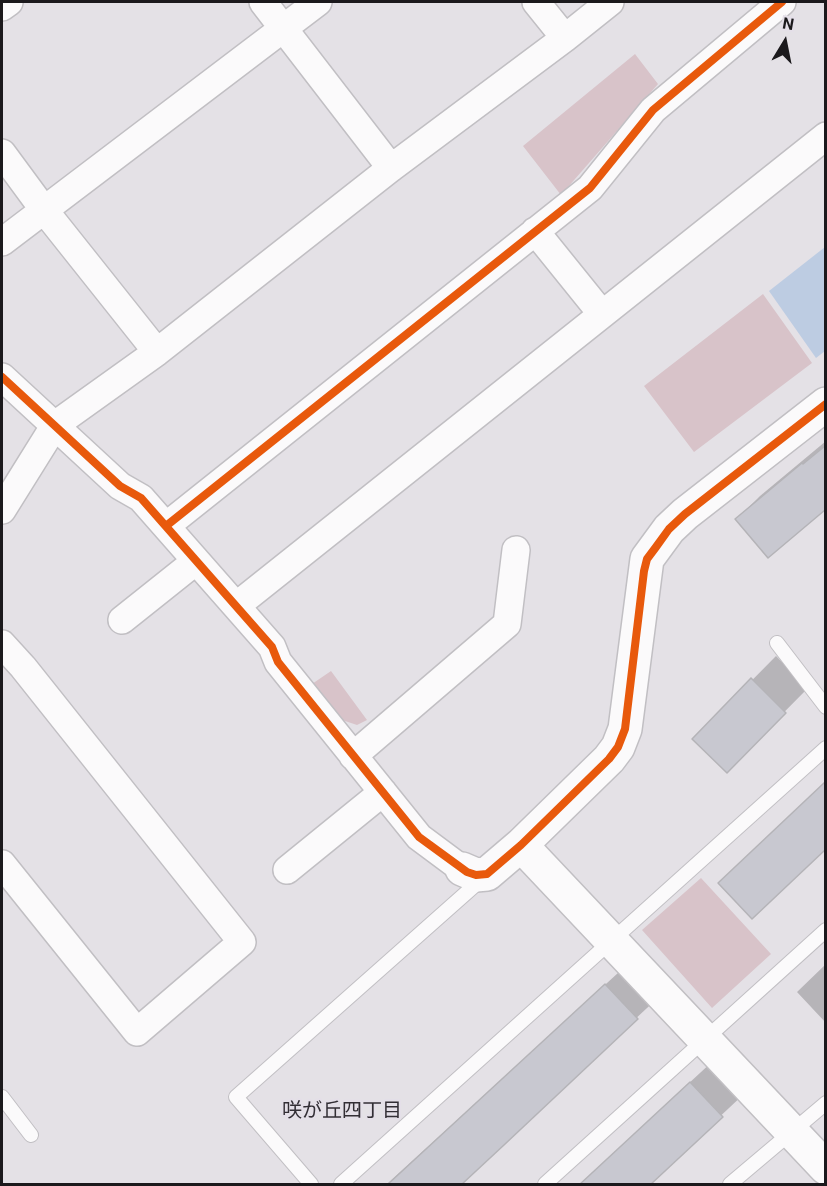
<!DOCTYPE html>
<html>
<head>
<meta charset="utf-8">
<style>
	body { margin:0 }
	#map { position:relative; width:827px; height:1186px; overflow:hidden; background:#e4e1e6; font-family:Roboto,sans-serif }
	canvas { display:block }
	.frame { position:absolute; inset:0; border:3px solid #1b191c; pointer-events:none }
	.north { position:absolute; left:755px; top:12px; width:60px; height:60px; -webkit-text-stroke:4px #e4dfe8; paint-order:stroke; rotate:10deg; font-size:16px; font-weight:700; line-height:24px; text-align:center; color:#1b191c }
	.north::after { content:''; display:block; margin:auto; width:21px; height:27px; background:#1b191c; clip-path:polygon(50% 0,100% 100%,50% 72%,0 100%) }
</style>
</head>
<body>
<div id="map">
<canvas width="827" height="1186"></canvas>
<div class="frame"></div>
<div class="north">N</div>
</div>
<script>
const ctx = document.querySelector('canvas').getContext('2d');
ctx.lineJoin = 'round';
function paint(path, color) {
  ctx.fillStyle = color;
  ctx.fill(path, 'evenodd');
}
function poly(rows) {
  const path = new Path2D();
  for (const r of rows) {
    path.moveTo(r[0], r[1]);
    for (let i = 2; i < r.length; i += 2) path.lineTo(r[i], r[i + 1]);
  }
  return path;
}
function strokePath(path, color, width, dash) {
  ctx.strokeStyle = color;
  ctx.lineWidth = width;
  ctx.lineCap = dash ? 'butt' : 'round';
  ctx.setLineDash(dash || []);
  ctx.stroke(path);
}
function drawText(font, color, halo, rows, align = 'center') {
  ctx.font = font + ' Roboto,"Noto Sans JP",sans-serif';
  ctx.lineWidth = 4.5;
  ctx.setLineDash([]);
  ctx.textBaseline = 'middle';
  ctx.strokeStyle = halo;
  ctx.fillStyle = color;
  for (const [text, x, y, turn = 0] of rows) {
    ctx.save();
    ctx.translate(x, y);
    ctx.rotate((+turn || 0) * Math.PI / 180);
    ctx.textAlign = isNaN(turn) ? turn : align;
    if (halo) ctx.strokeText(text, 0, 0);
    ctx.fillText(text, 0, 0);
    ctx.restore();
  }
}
const green = poly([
	[635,54,658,84,561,195,523,146],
	[763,294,812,363,694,452,644,386],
	[331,671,367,720,357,725,339,719,312,684],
	[701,878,771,954,712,1008,642,930]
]);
const water = poly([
	[825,247,825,351,816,358,769,291]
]);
const shadow = poly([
	[826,441,826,509,768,556,737,519,760,496],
	[776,656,808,688,727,770,694,739],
	[826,783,826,848,752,917,744,860],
	[630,962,661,995,458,1184,387,1184],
	[826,964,826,1023,797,992],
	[714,1060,745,1093,648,1184,580,1184]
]);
const building = poly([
	[825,446,825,510,768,558,735,519,802,463,803,464,825,446],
	[751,678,786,713,727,773,692,739,751,678],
	[825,782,825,850,752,919,718,883,825,782],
	[605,984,638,1019,504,1145,461,1185,387,1185,605,984],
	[690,1082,723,1117,650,1185,579,1185,690,1082]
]);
const service = poly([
	[777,643,826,707],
	[2,1097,31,1135],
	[311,1184,236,1097,483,878],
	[341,1184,826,748],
	[545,1184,826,930],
	[730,1184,826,1103]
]);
const minor = poly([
	[263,2,391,168],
	[536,2,565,38],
	[2,7,9,2],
	[2,153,44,210,157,352],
	[535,231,602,314],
	[2,242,318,2],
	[2,377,120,486,141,498,272,647,278,662,419,837,462,869],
	[2,510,55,425,157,352,391,168,565,38,610,2],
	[166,526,590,188,653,110,782,2],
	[236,606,826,136],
	[122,620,196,561],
	[2,644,23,667,242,942,137,1032,2,864],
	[353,756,507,624,516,550],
	[287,870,383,792]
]);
const tertiary = poly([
	[521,845,826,1168],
	[462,869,476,875,487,874,521,845,609,759,618,747,625,729,647,559,669,529,685,514,826,404]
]);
const cycleway = poly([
	[2,377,120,486,141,498,272,647,278,662,419,837,467,872,476,875,487,874,521,845,609,759,618,747,625,729,644,571,647,559,656,547,669,529,685,514,826,404],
	[166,526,590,188,653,110,782,2]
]);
const neighbourhoodNames = [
	["咲が丘四丁目",342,1112]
];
paint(green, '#d8c3c9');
paint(water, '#bdcce2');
paint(shadow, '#0003');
paint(building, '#c8c8d0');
strokePath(building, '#b4b3b7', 1.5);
strokePath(service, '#c1bfc3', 16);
strokePath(minor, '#c1bfc3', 30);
strokePath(tertiary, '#c1bfc3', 36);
strokePath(service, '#fbfafb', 14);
strokePath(minor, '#fbfafb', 27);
strokePath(tertiary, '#fbfafb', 33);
strokePath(cycleway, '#e8590c', 8);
drawText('20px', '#322e35', '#e4dfe8', neighbourhoodNames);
</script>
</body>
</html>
